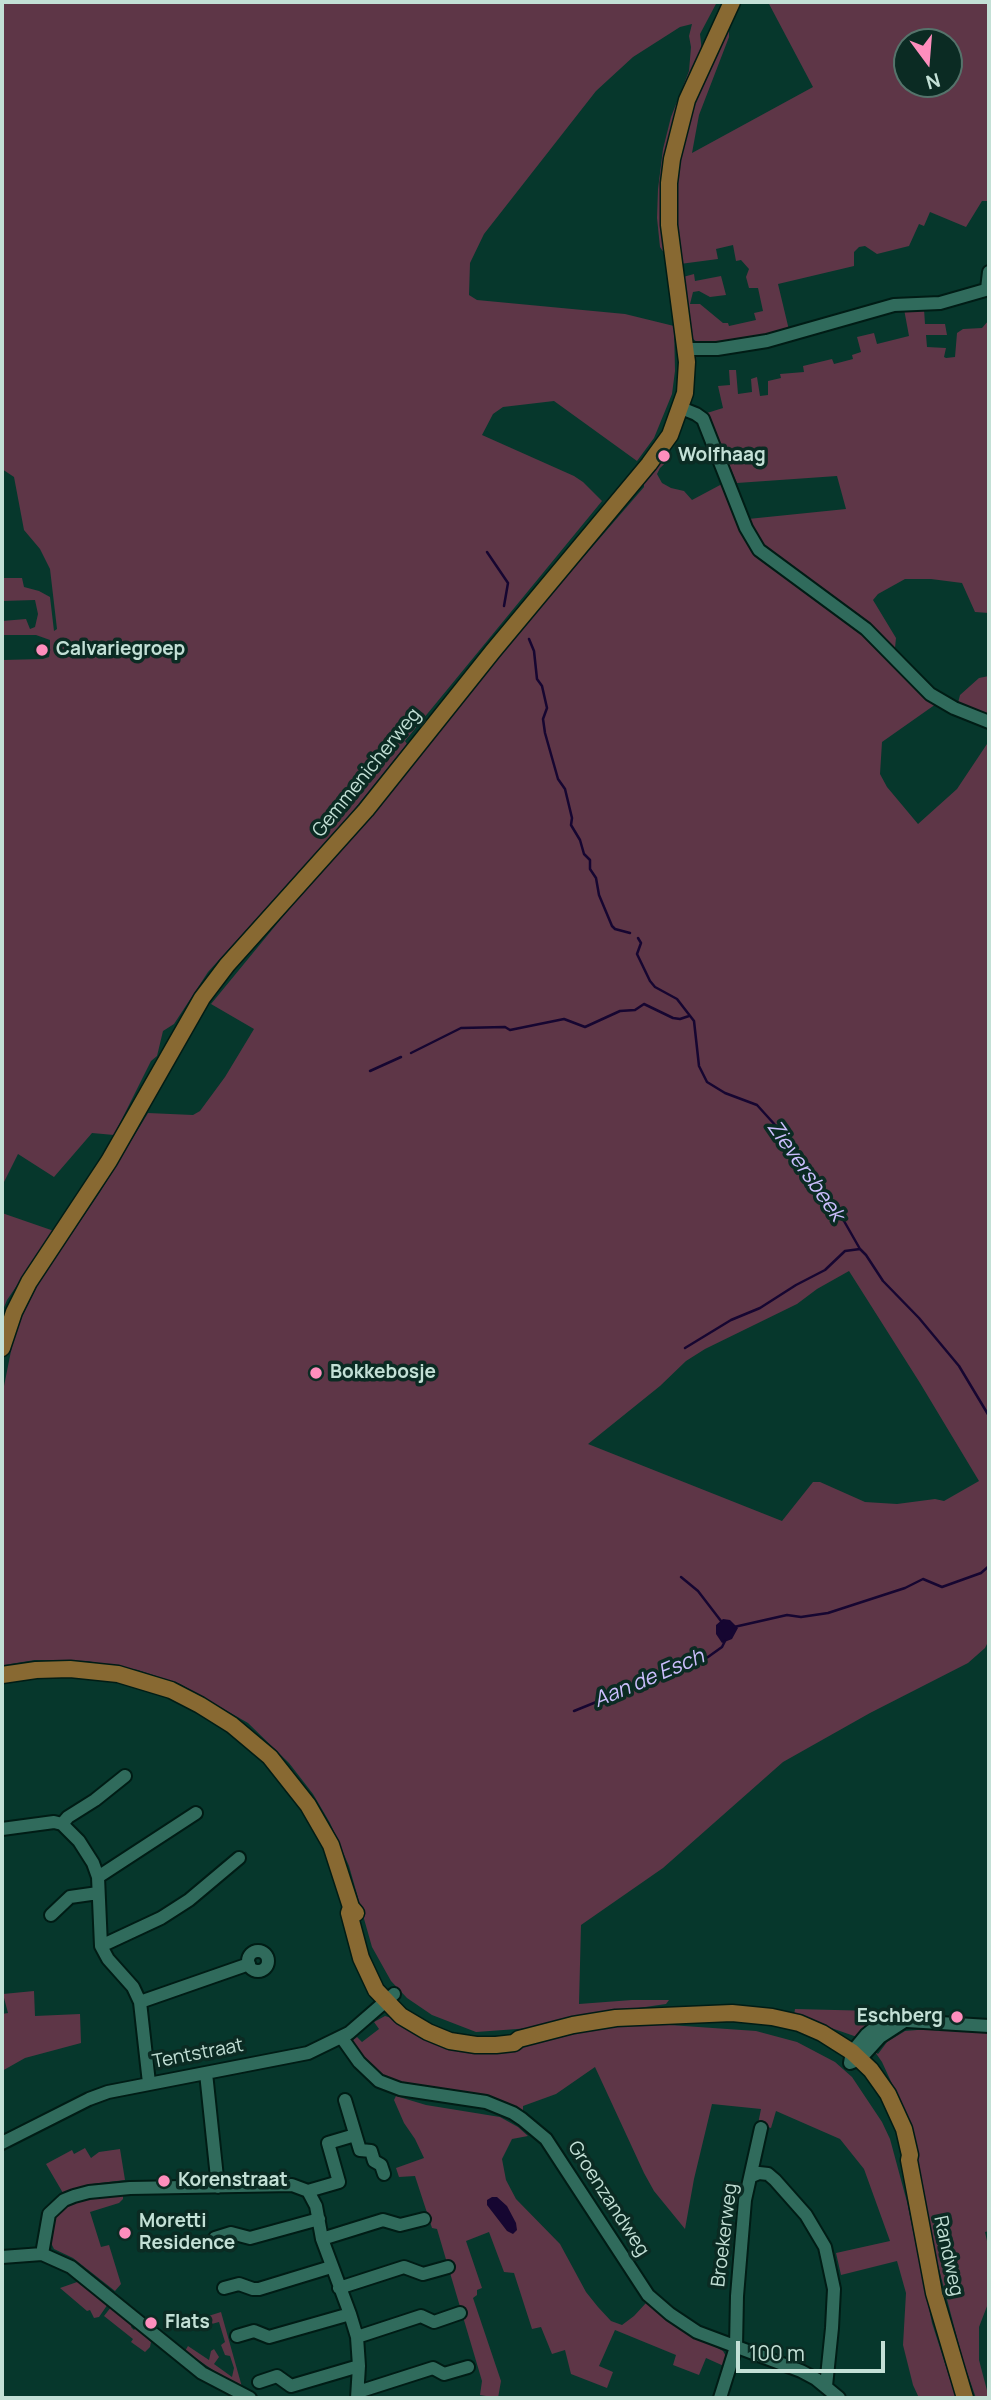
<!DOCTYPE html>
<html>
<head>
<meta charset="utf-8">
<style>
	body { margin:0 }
	#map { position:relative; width:991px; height:2400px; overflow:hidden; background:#06372c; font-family:Manrope,sans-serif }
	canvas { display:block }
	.frame { position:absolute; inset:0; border:4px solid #c3e0d6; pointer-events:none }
	.north { position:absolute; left:893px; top:28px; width:70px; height:70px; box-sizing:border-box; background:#0b2b23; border:2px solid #55736b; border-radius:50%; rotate:164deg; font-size:19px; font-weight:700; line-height:28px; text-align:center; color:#c3e0d6 }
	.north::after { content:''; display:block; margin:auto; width:24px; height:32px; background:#fe8ebd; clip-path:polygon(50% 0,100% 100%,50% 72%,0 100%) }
	.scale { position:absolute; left:736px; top:2341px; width:149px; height:32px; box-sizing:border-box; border:4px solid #c3e0d6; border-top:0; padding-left:9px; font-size:21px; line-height:24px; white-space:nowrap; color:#c3e0d6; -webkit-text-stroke:5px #0b2b23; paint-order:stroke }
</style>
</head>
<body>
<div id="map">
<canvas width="991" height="2400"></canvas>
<div class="frame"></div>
<div class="north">N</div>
<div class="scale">100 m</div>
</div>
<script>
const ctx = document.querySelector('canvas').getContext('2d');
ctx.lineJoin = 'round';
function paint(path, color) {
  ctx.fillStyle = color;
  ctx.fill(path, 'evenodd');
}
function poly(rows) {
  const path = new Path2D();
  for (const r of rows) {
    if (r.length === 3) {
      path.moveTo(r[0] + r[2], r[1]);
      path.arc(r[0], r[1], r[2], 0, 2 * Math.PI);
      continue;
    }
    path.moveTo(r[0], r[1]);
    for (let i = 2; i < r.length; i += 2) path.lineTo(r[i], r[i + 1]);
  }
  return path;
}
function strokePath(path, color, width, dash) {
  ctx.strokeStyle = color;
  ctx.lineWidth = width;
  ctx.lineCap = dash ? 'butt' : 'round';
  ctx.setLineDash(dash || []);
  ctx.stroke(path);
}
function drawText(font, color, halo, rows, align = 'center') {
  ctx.font = font + ' Manrope,sans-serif';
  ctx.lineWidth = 7;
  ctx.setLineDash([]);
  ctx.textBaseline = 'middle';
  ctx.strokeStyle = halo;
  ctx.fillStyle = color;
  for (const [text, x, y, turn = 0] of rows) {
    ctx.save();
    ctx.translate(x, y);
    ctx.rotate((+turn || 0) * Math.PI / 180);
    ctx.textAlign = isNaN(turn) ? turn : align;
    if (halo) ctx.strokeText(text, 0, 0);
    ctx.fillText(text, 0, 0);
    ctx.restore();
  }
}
const green = poly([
	[2,2,717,2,700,34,702,52,663,221,664,253,660,247,657,218,658,189,663,149,671,117,689,71,691,47,689,36,692,24,680,27,633,57,596,91,484,234,470,263,469,295,477,300,625,314,674,326,675,371,672,394,654,438,637,461,554,401,503,407,493,414,482,435,574,476,583,482,602,501,405,741,407,744,344,822,208,972,174,1024,163,1031,157,1056,151,1061,114,1135,92,1133,54,1177,18,1154,2,1186,2,660,43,659,49,657,50,651,50,640,36,635,2,635,2,621,26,619,30,629,35,627,38,614,35,600,2,601,2,578,22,578,24,587,39,591,50,597,54,631,57,629,50,569,40,549,24,530,14,477,2,469],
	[768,2,989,2,989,201,982,201,966,227,930,212,924,226,919,224,909,246,877,254,865,246,859,247,854,252,854,266,778,284,789,330,778,334,713,344,698,343,692,338,683,277,694,274,695,281,721,276,726,295,710,297,699,291,693,292,690,304,700,304,723,323,728,323,729,326,756,320,754,313,763,311,758,288,749,288,746,277,749,269,741,260,736,261,733,245,716,249,718,259,680,264,673,208,683,134,706,72,729,23,729,37,699,115,692,153,813,87],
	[907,42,949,42,949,84,907,84],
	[904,309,924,309,925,324,945,324,947,335,926,335,927,347,946,348,944,357,946,358,955,357,957,333,963,329,982,328,989,320,989,613,975,612,962,583,931,579,905,579,878,594,873,600,896,638,895,648,860,615,772,554,760,542,748,519,846,509,837,476,737,483,707,413,723,408,718,386,730,385,729,370,736,370,738,394,752,392,751,379,757,377,760,396,768,395,768,381,781,378,780,374,804,372,803,366,832,359,834,364,853,359,852,355,861,352,857,337,874,333,877,344,909,336],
	[668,453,672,457,660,468,657,474,662,483,671,488,684,491,692,500,722,484,743,533,759,558,851,624,921,694,936,704,882,742,880,774,887,787,918,824,957,789,989,741,989,1640,985,1648,968,1663,870,1713,783,1762,663,1868,581,1925,579,2004,632,2000,669,2000,666,2004,583,2016,531,2028,476,2032,432,2015,407,1998,391,1981,372,1947,349,1866,330,1823,313,1794,289,1763,248,1723,180,1684,138,1670,87,1661,35,1660,4,1665,4,1386,13,1341,23,1314,39,1282,100,1192,148,1113,193,1115,200,1111,225,1077,254,1029,211,1004,479,678,644,487,644,481],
	[849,1271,920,1383,979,1481,944,1501,935,1499,897,1504,865,1502,820,1482,813,1482,782,1521,588,1444,660,1386,686,1361,705,1349,797,1304,817,1289],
	[989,676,989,716,958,703,960,695,979,678],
	[2,1213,54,1231,7,1300,2,1312],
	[34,1991,35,2016,80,2014,81,2043,25,2058,2,2071,2,2014,8,2013,3,1994],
	[795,2009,876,2011,923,2015,857,2037,794,2015],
	[385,2016,503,2051,598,2028,641,2023,756,2031,797,2042,835,2062,852,2077,882,2122,890,2139,907,2202,932,2323,956,2398,919,2398,913,2385,903,2345,906,2293,897,2261,841,2275,836,2253,890,2241,864,2169,840,2139,776,2111,771,2128,758,2124,761,2109,712,2104,694,2179,685,2229,654,2191,644,2173,595,2067,556,2094,523,2106,523,2112,512,2107,393,2082,371,2067,352,2041,357,2037,362,2042,379,2029,374,2022],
	[929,2029,989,2032,989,2231,985,2232,989,2250,989,2301,979,2327,979,2360,989,2398,976,2398,964,2364,934,2250,911,2125,882,2062,875,2052,878,2054,887,2042,905,2031],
	[396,2096,426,2105,500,2117,518,2127,528,2136,512,2139,502,2159,506,2180,516,2199,560,2244,586,2292,598,2307,611,2321,622,2325,634,2316,646,2303,673,2324,723,2351,727,2358,726,2367,706,2358,699,2375,673,2365,676,2355,615,2330,599,2366,613,2372,607,2388,571,2374,565,2350,552,2354,541,2327,532,2329,514,2273,504,2272,489,2232,466,2241,482,2288,477,2290,477,2295,473,2298,501,2381,498,2398,480,2395,482,2381,437,2229,432,2228,415,2176,399,2177,396,2168,424,2158,415,2139,404,2123,394,2100],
	[85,2148,91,2158,99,2152,120,2149,125,2180,92,2184,63,2193,46,2164,72,2150,74,2154],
	[123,2195,123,2199,119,2203,90,2212,101,2247,109,2245,121,2284,115,2291,73,2258,54,2249,50,2241,55,2217,65,2207,86,2198],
	[80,2281,108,2304,99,2317,94,2318,90,2310,87,2311,60,2288],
	[111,2307,132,2325,131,2327,134,2330,136,2328,151,2342,150,2347,145,2352,131,2342,133,2339,104,2316],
	[221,2312,242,2387,241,2389,185,2351,188,2346,209,2360,211,2351,214,2349,219,2357,214,2364,232,2377,234,2368,230,2356,225,2355,221,2345,225,2342,219,2322,186,2331,180,2325]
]);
const water = poly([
	[723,1619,730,1620,738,1628,732,1639,722,1643,716,1634,716,1625],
	[492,2197,497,2197,507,2206,516,2223,517,2230,513,2234,507,2231,487,2205,487,2200]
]);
const stream = poly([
	[487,552,508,583,504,606],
	[529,639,534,651,537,679,542,686,547,708,543,719,545,733,558,779,565,789,572,818,571,825,580,840,584,854,590,860,590,869,596,878,599,895,612,926,615,929,630,933],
	[638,938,641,943,637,954,650,981,655,987,677,999,694,1021,699,1066,707,1082,725,1093,757,1105,786,1137,803,1169,827,1203,844,1221,860,1249,866,1255,883,1281,919,1318,959,1366,989,1416],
	[411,1053,461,1028,505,1027,510,1030,564,1019,585,1027,620,1011,635,1010,644,1004,673,1018,680,1019,689,1016],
	[370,1071,401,1057],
	[685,1348,731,1320,760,1308,796,1285,825,1270,845,1251,860,1249],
	[681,1577,698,1591,721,1621],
	[734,1627,787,1615,801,1617,828,1613,905,1588,923,1579,942,1587,981,1573,989,1566],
	[574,1711,708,1657,722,1647,725,1641]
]);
const minor = poly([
	[987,289,989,272],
	[686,349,717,349,767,341,894,305,940,303,989,289],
	[681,408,696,414,703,419,746,528,759,550,866,629,930,694,954,708,989,722],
	[62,1824,68,1817,95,1800,125,1776],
	[2,1829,54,1822,62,1824,79,1841,93,1863,98,1877,101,1946,108,1959,133,1987,140,2002,149,2083],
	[98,1877,196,1813],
	[51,1915,70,1897,98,1893],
	[101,1946,161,1918,189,1900,239,1858],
	[258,1961,10],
	[140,2002,249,1964],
	[903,2022,880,2037,860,2059,850,2063,852,2052,866,2035,877,2026,891,2020,989,2026],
	[342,2038,359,2062,379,2081,400,2089,486,2102,513,2113,522,2119,546,2139,648,2295,670,2314,697,2332,801,2371,816,2379,839,2398],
	[206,2073,218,2187],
	[345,2100,360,2150,371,2151,374,2161,381,2165,384,2174],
	[2,2143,89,2099,108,2092,308,2053,349,2033,394,1994],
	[752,2176,759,2173,768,2174,775,2180,806,2215,825,2247,834,2289,832,2328,826,2386],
	[308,2191,316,2206,322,2239,350,2314,357,2337,359,2366,357,2398],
	[215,2238,231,2233,250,2238,319,2219],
	[322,2239,383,2220,400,2225,424,2219],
	[42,2254,49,2214,64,2200,74,2196,89,2192,130,2188,292,2185,308,2191,339,2182,328,2143,355,2135],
	[2,2257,42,2254,71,2267,202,2373,250,2398],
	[224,2288,239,2284,253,2289,259,2289,331,2267],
	[339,2288,404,2267,423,2274,448,2267],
	[237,2336,254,2331,269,2337,350,2314],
	[357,2337,421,2316,434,2322,460,2313],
	[259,2382,277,2376,291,2386,359,2366],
	[358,2392,433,2368,444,2374,468,2367],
	[720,2398,736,2347,737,2296,745,2200,761,2128]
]);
const major = poly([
	[2,1348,14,1312,29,1282,109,1161,202,998,227,965,366,810,493,651,649,464,670,435,685,393,687,362,669,225,669,183,672,159,687,100,732,2],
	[2,1675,36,1670,70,1669,118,1674,171,1690,200,1705,232,1725,270,1757,308,1805,331,1845,351,1907,356,1913],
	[351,1907,349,1913,361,1958,376,1990,401,2016,428,2032,450,2041,476,2045,496,2045,514,2043,519,2039,573,2025,616,2018,732,2013,772,2017,799,2023,822,2033,852,2052,871,2070,888,2094,904,2129,910,2155,909,2160,934,2293,965,2398]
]);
const markers = [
	[664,456,7,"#fe8ebd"],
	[42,650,7,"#fe8ebd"],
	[316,1373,7,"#fe8ebd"],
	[957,2017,7,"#fe8ebd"],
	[164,2181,7,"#fe8ebd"],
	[125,2233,7,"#fe8ebd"],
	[151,2323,7,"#fe8ebd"]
];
const poiNames = [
	["Wolfhaag",678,456],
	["Calvariegroep",56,650],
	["Bokkebosje",330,1373],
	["Eschberg",943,2017,"right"],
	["Korenstraat",178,2181],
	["Moretti",139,2222],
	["Residence",139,2244],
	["Flats",165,2323]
];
const streetNames = [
	["Gemmenicherweg",367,773,-51],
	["Tentstraat",198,2054,-11],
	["Groenzandweg",608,2199,57],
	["Broekerweg",725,2235,-83],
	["Randweg",948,2256,78]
];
const waterNames = [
	["Zieversbeek",805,1171,55],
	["Aan de Esch",649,1679,-23]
];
paint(green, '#5e3647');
paint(water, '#160631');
strokePath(stream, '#160631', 2.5);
strokePath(minor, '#001c15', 16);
strokePath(major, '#001c15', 19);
strokePath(minor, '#306b5c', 12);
strokePath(major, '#886932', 16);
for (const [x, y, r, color] of markers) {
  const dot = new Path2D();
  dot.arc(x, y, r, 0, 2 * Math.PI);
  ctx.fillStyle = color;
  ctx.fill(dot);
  strokePath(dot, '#0b2b23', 2.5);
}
drawText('bold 19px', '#c3e0d6', '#0b2b23', poiNames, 'left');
drawText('19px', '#c3e0d6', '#0b2b23', streetNames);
drawText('italic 21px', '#cbbefd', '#0b2b23', waterNames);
</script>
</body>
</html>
